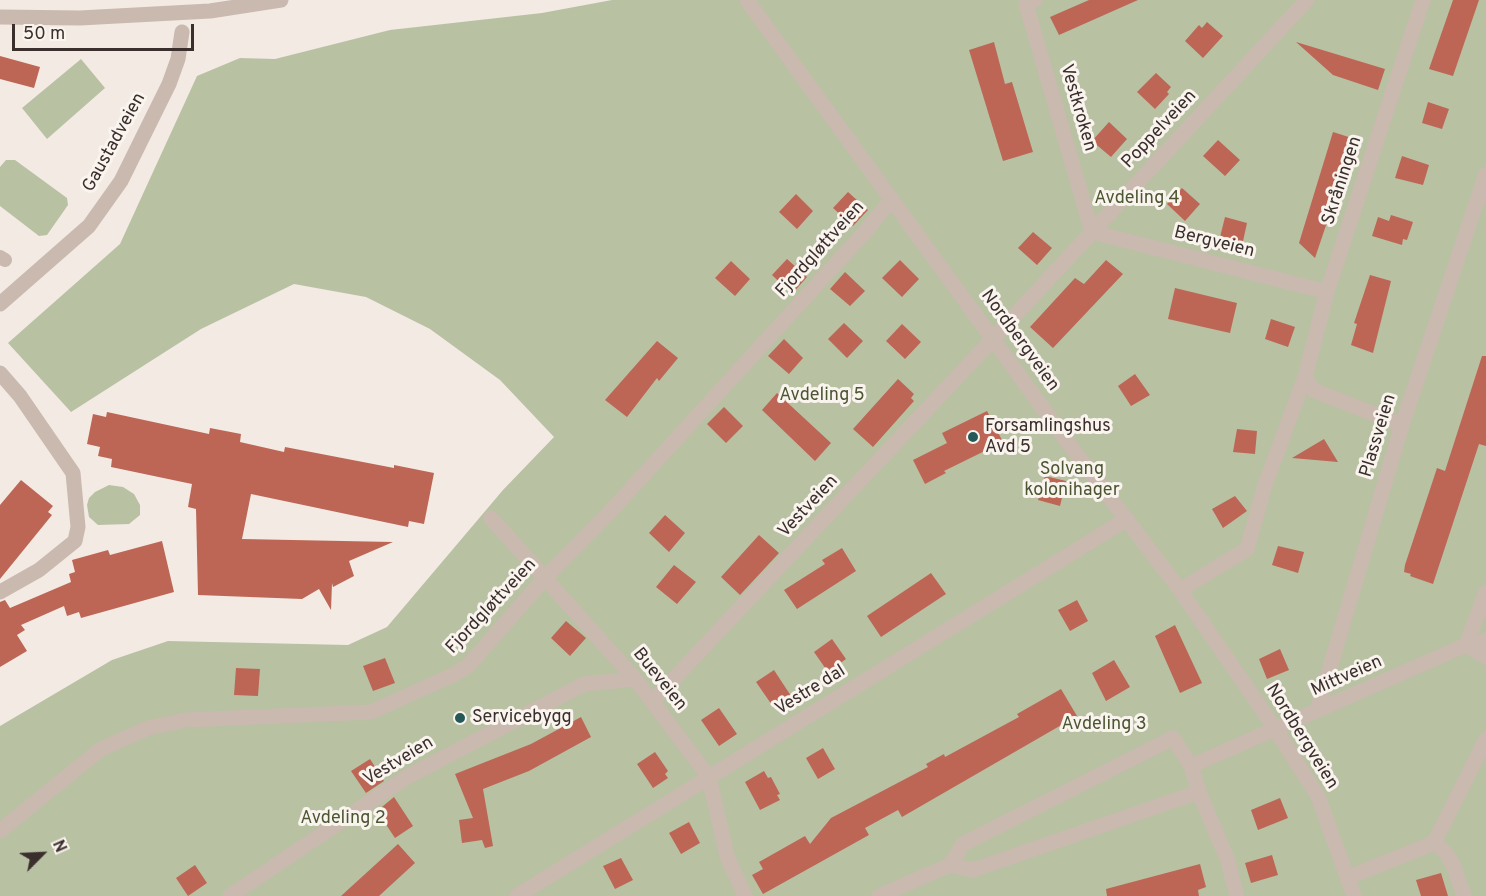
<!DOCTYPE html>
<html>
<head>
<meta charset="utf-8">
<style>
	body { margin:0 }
	#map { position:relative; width:1486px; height:896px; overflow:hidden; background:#f2eae3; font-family:Overpass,sans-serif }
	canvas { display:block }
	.north { position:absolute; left:12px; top:824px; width:60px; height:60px; -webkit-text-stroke:4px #faf4ef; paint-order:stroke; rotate:66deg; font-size:16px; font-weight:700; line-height:24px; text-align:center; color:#3a2f2c }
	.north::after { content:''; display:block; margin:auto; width:21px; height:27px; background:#3a2f2c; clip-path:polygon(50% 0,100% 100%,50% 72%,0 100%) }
	.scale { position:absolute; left:12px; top:24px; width:182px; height:27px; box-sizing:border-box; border:3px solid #3a2f2c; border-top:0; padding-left:8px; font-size:18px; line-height:21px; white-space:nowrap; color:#3a2f2c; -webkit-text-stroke:4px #faf4ef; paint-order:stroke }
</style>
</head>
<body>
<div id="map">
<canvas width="1486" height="896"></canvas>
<div class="north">N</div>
<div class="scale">50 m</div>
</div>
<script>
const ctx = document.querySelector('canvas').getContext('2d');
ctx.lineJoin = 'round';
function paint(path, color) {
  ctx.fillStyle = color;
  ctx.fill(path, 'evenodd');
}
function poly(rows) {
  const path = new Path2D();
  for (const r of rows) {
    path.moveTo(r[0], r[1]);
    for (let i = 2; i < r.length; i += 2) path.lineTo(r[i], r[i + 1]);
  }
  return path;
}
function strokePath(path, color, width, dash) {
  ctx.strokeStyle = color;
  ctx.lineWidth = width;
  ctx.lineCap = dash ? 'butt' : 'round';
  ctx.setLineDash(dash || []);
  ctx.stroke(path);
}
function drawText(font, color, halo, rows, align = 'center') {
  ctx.font = font + ' Overpass,sans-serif';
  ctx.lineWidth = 6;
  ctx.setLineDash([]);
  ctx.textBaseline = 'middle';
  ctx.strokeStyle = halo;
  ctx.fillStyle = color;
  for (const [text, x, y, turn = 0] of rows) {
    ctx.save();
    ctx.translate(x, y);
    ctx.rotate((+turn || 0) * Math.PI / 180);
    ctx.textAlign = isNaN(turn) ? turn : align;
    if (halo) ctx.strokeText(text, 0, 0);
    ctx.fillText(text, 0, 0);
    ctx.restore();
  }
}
const green = poly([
	[612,0,1486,0,1486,896,0,896,0,726,112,660,168,641,348,645,387,627,503,490,554,437,500,380,430,329,366,297,294,284,201,329,71,412,8,343,120,244,197,76,240,58,275,59,390,30,542,13],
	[81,59,105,88,47,139,22,108],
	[6,160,15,160,67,198,68,205,47,235,39,236,0,206,0,167],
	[109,485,123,487,134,494,140,505,140,515,129,524,98,525,89,517,87,505,89,498,95,492]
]);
const building = poly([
	[1089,0,1138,0,1059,35,1050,17],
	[1453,0,1479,0,1453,76,1429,69],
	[1207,22,1223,36,1203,58,1185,41,1199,25,1202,28],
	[994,42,1005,84,1012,82,1033,152,1003,161,969,50],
	[1296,42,1385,69,1378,90,1333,75],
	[0,56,40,67,34,88,0,79],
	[1156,73,1171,87,1167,92,1169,94,1155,109,1137,92],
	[1428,102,1449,109,1442,129,1422,123],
	[1109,122,1127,139,1111,157,1092,141],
	[1333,132,1355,139,1315,258,1299,243],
	[1218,140,1240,160,1225,176,1203,156],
	[1402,156,1429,165,1423,185,1395,178],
	[1182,188,1200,204,1185,221,1167,204],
	[848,192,868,210,853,226,833,208],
	[796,194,813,211,797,229,779,212],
	[1391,215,1413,222,1407,240,1403,239,1402,245,1372,236,1378,217,1389,221],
	[1225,217,1247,223,1240,255,1217,249],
	[1033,232,1052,248,1037,265,1018,248],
	[787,259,807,277,792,294,772,275],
	[900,260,919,279,902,297,882,278],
	[1106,260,1123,274,1053,348,1030,327,1075,278,1084,284],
	[731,261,750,279,735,296,715,278],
	[845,272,865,291,850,306,830,289],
	[1370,275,1391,281,1373,353,1351,345,1357,324,1354,323],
	[1175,288,1237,303,1230,333,1168,319],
	[1271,319,1295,327,1288,347,1265,339],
	[844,323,863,341,847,358,828,339],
	[902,324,921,342,905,359,886,341],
	[784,339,803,358,789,374,768,356],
	[657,341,678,358,659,381,657,378,627,417,605,400],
	[1482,356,1486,356,1486,446,1479,444,1433,584,1410,576,1411,574,1404,572,1405,565,1437,468,1445,471],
	[1135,374,1150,395,1131,406,1118,386],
	[898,379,914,394,911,398,914,401,873,447,853,429],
	[777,393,831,443,815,461,762,410],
	[724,407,743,426,726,443,707,424],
	[987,411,1003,442,944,471,946,473,925,484,913,460,947,443,942,433],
	[107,412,209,434,210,428,241,434,240,442,284,452,285,447,394,468,394,465,434,473,424,524,409,521,408,527,251,494,242,539,393,542,349,561,354,576,333,587,332,583,331,610,319,589,302,599,198,595,196,509,188,507,192,484,111,467,112,459,98,456,100,447,87,444,93,414,106,417],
	[1237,429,1257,431,1255,454,1233,452],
	[1324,439,1338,462,1292,458],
	[1045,476,1066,481,1060,506,1038,500],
	[21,480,53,506,48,512,52,515,0,579,0,505],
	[1235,496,1247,511,1223,528,1212,509],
	[665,515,685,533,669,552,649,533],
	[759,535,779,553,740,595,721,577],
	[162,541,174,592,81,618,79,612,67,616,64,606,21,625,25,630,17,635,27,651,0,667,0,602,5,600,10,608,71,582,69,574,75,572,72,560,108,550,110,555],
	[1278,546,1304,552,1298,573,1272,565],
	[842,548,856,571,797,609,784,590,825,564,822,560],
	[674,565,696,582,677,604,656,587],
	[931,573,946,594,881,637,867,616],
	[1077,600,1088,621,1070,631,1058,610],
	[566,621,586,638,570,656,551,638],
	[1175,625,1202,683,1180,693,1155,636],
	[832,639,846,659,828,672,814,652],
	[1280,649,1289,670,1267,679,1259,659],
	[385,658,395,683,373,691,363,666],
	[1114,660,1130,687,1106,701,1092,673],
	[236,668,260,669,258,696,234,695],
	[774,670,791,696,774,708,756,682],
	[1061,689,1077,716,902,817,898,810,865,828,869,835,763,894,752,875,763,869,759,862,805,836,810,844,831,818,928,767,926,764,944,754,945,757,1019,717,1017,714],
	[719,708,737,734,719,746,701,720],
	[581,717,591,737,529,771,483,789,493,846,485,848,482,840,462,843,459,820,473,818,455,774,531,744],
	[823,748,835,769,818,779,806,758],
	[655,752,668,771,665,774,668,778,653,788,637,764],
	[370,759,384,781,366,793,351,771],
	[764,771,768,778,771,777,780,794,777,795,780,800,760,810,745,782],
	[394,797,413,826,395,838,377,811],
	[1280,798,1288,818,1258,830,1251,810],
	[689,822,700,843,681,854,669,833],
	[398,844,415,863,379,896,341,896],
	[1272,855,1278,875,1251,883,1245,863],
	[621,858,633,880,615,889,603,866],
	[1200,864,1206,887,1198,890,1199,896,1107,896,1106,889],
	[195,865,207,883,188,896,176,878],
	[1441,873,1448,896,1421,896,1416,880]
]);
const service = poly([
	[0,257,5,260]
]);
const minor = poly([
	[747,0,1066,440,1180,590,1272,724,1318,796,1354,896],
	[1035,0,1026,4,1092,232,1327,292],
	[0,17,80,18,210,11,281,0],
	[0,304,89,226,121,181,169,84,178,59,182,32],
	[0,373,20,396,73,473,78,527,75,541,39,570,0,592],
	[1402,425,1313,390,1305,377,1327,292,1423,0],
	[491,518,635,679,709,777,727,856,745,896],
	[1180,590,1247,549,1265,485,1305,377],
	[1486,592,1466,645,1486,657],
	[653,701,993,339,1307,0],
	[1317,711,1402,425,1486,174],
	[1199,792,1228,861,1237,896],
	[0,831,101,749,148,728,186,720,371,712,453,675,468,666,544,579,608,514,864,233,892,199],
	[1434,843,1445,852,1453,864,1464,896],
	[950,865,963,844,1173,738,1191,766],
	[1349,877,1434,843,1486,739],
	[230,896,407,777,584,684,635,679],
	[517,896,1127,519],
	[879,896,950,865,973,870,1199,792,1191,766,1466,645,1486,640]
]);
const markers = [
	[973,437,6,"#245958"],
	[460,718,6,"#245958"]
];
const streetNames = [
	["Vestkroken",1077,108,74],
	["Poppelveien",1160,130,-47],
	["Gaustadveien",115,143,-61],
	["Skråningen",1343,181,-72],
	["Bergveien",1214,243,14],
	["Fjordgløttveien",821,250,-48],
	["Nordbergveien",1019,341,54],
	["Plassveien",1379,436,-73],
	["Vestveien",809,507,-47],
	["Fjordgløttveien",492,607,-47],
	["Mittveien",1347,677,-24],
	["Bueveien",659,680,51],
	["Vestre dal",811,691,-32],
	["Nordbergveien",1301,737,58],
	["Vestveien",399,762,-31]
];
const parkNames = [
	["Avdeling 4",1137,199],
	["Avdeling 5",822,396],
	["Solvang",1072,470],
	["kolonihager",1072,491],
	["Avdeling 3",1104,725],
	["Avdeling 2",343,819]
];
const poiNames = [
	["Forsamlingshus",985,427],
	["Avd 5",985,448],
	["Servicebygg",472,718]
];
paint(green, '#b9c1a3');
paint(building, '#bd6655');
strokePath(service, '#cab9af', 14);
strokePath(minor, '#cab9af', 15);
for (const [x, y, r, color] of markers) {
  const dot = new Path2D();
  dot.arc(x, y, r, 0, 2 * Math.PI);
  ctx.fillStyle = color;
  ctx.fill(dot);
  strokePath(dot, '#faf4ef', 2);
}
drawText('18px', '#3a2f2c', '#faf4ef', streetNames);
drawText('18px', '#4c5632', '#faf4ef', parkNames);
drawText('18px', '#3a2f2c', '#faf4ef', poiNames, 'left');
</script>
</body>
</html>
